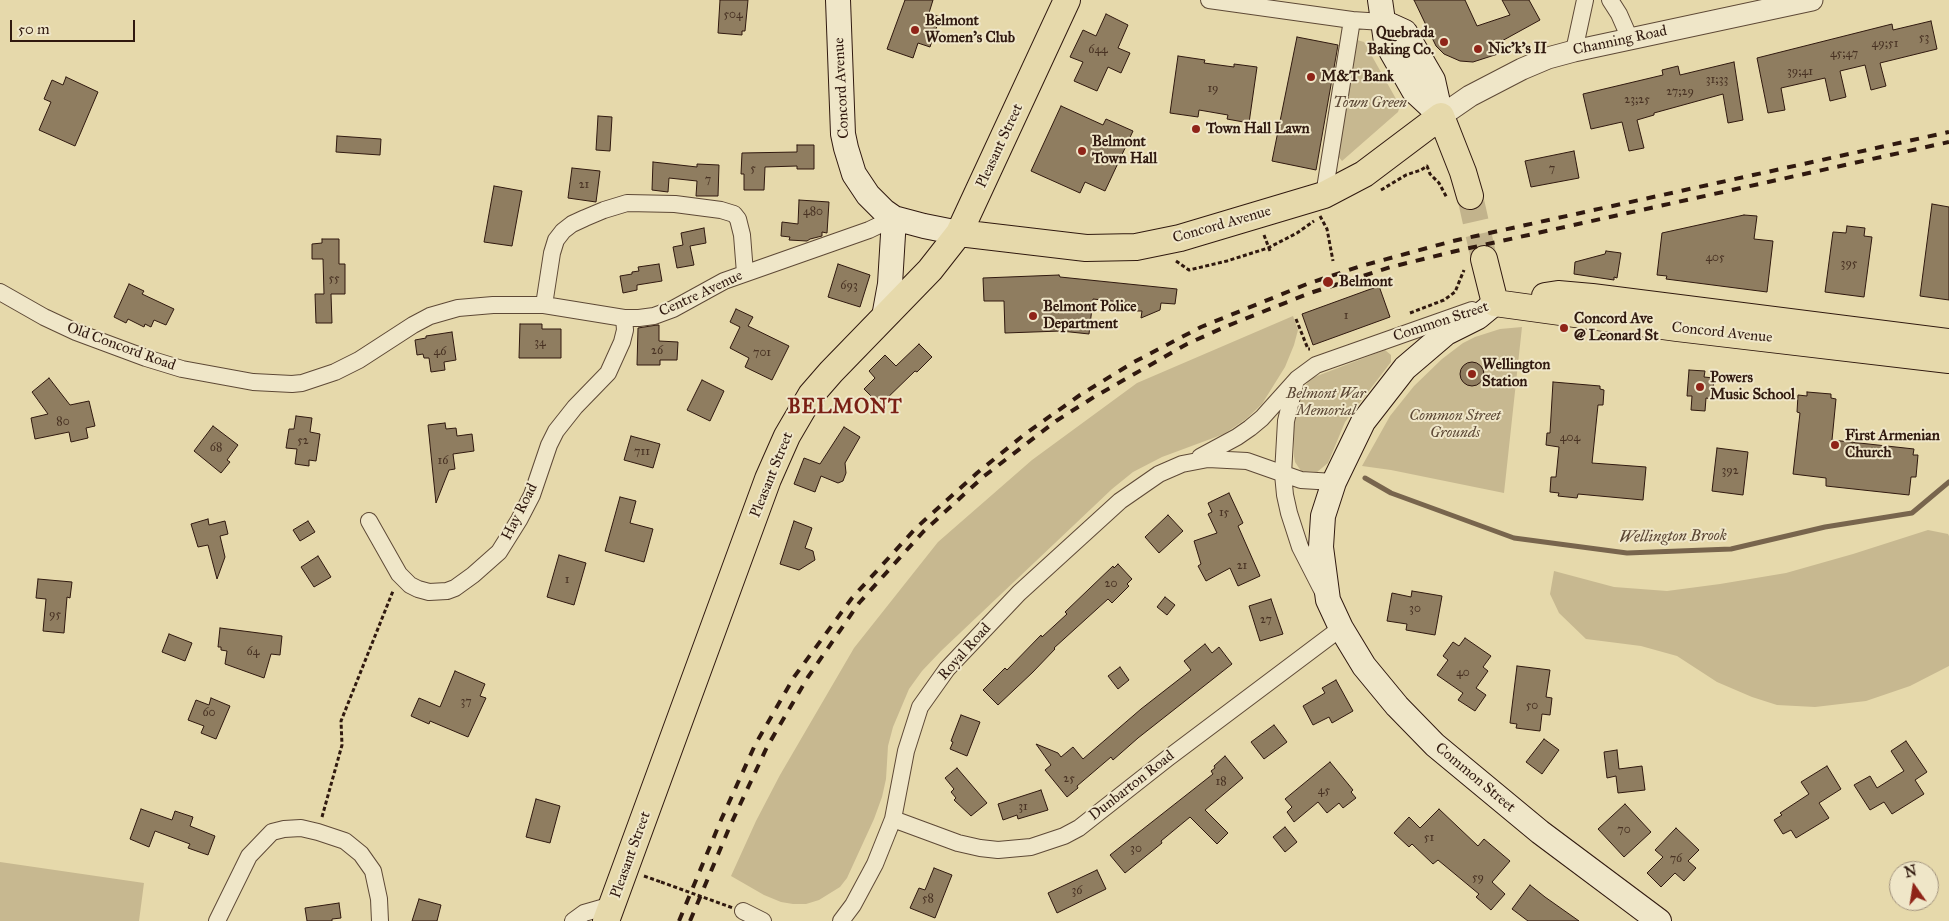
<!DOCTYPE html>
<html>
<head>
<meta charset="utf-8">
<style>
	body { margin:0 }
	#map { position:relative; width:1949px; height:921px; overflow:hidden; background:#e6d9ab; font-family:"IM FELL Great Primer",serif }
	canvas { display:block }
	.north { position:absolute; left:1889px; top:861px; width:50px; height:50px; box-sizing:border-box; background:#efe6c8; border:1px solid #a3947e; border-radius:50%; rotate:347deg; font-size:14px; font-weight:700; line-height:20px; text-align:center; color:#30190f }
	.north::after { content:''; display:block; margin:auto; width:18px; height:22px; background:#8f2418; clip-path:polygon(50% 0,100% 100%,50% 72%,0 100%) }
	.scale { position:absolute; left:10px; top:20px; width:125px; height:22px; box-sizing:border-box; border:2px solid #30190f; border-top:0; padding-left:6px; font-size:15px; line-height:18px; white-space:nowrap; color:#30190f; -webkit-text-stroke:4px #efe6c8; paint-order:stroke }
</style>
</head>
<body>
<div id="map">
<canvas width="1949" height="921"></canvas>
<div class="north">N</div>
<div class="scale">50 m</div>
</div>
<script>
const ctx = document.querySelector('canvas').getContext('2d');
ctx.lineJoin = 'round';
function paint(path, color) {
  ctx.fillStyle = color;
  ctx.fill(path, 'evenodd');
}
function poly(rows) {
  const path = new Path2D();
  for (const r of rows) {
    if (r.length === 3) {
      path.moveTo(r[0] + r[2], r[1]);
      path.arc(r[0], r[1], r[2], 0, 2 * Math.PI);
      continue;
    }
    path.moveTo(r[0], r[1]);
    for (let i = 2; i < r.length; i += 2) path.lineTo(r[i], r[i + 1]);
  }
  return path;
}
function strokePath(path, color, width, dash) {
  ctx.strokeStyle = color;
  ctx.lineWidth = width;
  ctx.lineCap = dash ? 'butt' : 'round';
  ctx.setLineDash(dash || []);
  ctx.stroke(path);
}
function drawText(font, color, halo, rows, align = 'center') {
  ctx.font = font + ' "IM FELL Great Primer",serif';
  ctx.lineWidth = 4;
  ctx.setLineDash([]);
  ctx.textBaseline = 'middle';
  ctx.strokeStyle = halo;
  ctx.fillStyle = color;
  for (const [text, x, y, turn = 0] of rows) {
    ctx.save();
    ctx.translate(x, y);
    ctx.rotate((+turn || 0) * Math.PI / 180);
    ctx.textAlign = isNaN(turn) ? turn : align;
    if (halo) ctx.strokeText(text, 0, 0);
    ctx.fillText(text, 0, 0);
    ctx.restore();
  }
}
const green = poly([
	[1357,40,1364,42,1400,106,1398,112,1342,161,1338,156],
	[1293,316,1298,330,1294,345,1285,367,1262,404,1246,419,1224,434,1162,457,1133,472,1112,489,941,651,922,671,909,689,893,727,888,746,886,779,882,797,874,819,847,878,840,887,819,900,806,904,793,904,781,902,764,895,731,876,756,821,780,775,854,648,938,542,1032,460,1137,383],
	[1522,327,1504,493,1391,470,1362,466,1390,416,1414,386,1442,359,1463,343,1475,337,1500,329],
	[1385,350,1391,355,1391,362,1345,422,1328,463,1317,472,1301,471,1295,462,1294,456,1294,427,1300,397,1309,379],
	[1928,530,1948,534,1949,536,1949,666,1910,686,1866,701,1815,707,1777,705,1752,697,1717,682,1677,656,1641,646,1586,639,1559,613,1550,594,1554,571,1614,587,1667,591,1720,584,1786,573,1853,554],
	[0,862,144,883,139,921,0,921]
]);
const stream = poly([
	[1365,478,1391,493,1514,538,1627,553,1731,549,1825,527,1912,513,1949,482]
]);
const building = poly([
	[720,0,748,0,745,31,742,31,742,35,718,33,720,0],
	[905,0,933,0,929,13,940,17,930,47,918,43,913,58,887,49,905,0],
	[1414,0,1465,0,1477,26,1510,15,1502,0,1529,0,1540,20,1500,42,1504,52,1473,62,1460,61,1444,54,1436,46,1414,0],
	[1106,14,1128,25,1118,48,1130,53,1121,73,1108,67,1097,91,1074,81,1083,62,1070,57,1083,30,1096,36,1106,14],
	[1931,21,1937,49,1880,63,1886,86,1871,90,1865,65,1840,71,1846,97,1830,101,1825,78,1781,88,1785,110,1768,113,1757,58,1892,24,1893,30,1931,21],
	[1297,37,1338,45,1316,170,1272,161,1297,37],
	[1178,56,1205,60,1204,63,1234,67,1234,64,1257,67,1249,123,1227,119,1228,115,1199,110,1198,117,1170,113,1178,56],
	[1734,62,1743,120,1728,123,1723,94,1654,113,1654,115,1637,120,1644,148,1629,151,1622,122,1591,129,1583,94,1663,75,1662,70,1678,66,1680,75,1734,62],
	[66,77,98,92,75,146,39,130,51,102,44,99,52,80,63,85,66,77],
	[1061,106,1103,125,1106,119,1133,131,1105,191,1085,182,1080,193,1031,171,1061,106],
	[598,116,612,117,610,151,596,150,598,116],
	[337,136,381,139,380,155,336,152,337,136],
	[797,145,814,145,814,169,797,169,797,166,765,167,764,190,744,190,744,174,741,174,742,153,797,152,797,145],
	[1574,151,1579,178,1531,187,1525,161,1574,151],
	[653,162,697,167,697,164,719,165,718,196,696,196,697,181,669,178,668,192,652,190,653,162],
	[572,168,600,171,596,202,568,198,572,168],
	[494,186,522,191,512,246,484,242,494,186],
	[799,200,829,202,827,233,822,232,822,236,810,239,807,241,789,240,790,237,781,236,782,222,798,224,799,200],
	[1932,204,1949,207,1949,300,1920,296,1932,204],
	[1744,215,1757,216,1754,239,1773,241,1767,292,1666,279,1667,276,1657,275,1662,233,1744,215],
	[1847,226,1865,228,1864,236,1872,237,1864,297,1825,292,1833,232,1846,233,1847,226],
	[704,228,706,243,690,246,694,265,677,268,673,247,683,245,681,233,704,228],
	[322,239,339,239,339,264,345,264,345,294,331,294,332,323,316,323,315,294,324,294,323,259,312,259,312,244,322,243,322,239],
	[1606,251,1621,253,1617,278,1614,277,1614,280,1574,274,1575,262,1605,254,1606,251],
	[659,264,662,281,637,285,637,290,623,293,620,276,632,274,632,272,639,271,638,267,659,264],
	[838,264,870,275,860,307,828,297,838,264],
	[1059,275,1060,277,1177,289,1175,304,1161,303,1160,310,1141,318,1142,311,1137,311,1138,304,1093,299,1089,334,1061,331,1005,333,1004,301,984,301,983,278,1059,275],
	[129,284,144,291,142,294,174,309,166,325,154,320,151,327,145,324,144,327,128,319,126,323,114,317,129,284],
	[1379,286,1390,317,1313,345,1302,314,1379,286],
	[736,309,753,317,748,326,789,346,772,380,745,367,749,358,730,348,740,327,730,322,736,309],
	[520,324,542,324,542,329,561,329,561,358,519,358,520,324],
	[657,325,659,325,659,341,678,342,677,360,660,360,660,365,637,365,638,328,657,325],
	[452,332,456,360,444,362,445,370,431,372,429,358,424,358,423,354,417,355,415,340,426,338,426,336,452,332],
	[919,344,932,357,917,372,915,371,880,405,864,389,875,378,869,371,885,355,896,366,919,344],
	[1472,374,12],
	[1689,370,1705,371,1704,377,1714,378,1712,399,1706,398,1705,411,1691,410,1692,396,1687,396,1689,370],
	[49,378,70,405,89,401,95,426,86,428,88,438,71,442,69,432,35,439,31,418,48,414,32,392,49,378],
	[702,380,724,391,710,421,687,410,702,380],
	[1553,382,1600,386,1600,389,1604,390,1603,405,1598,405,1592,463,1646,467,1643,500,1578,494,1577,498,1558,496,1559,493,1550,492,1551,477,1556,477,1559,447,1546,445,1547,433,1550,433,1553,382],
	[1807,392,1831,394,1831,398,1836,399,1832,440,1914,449,1913,455,1918,455,1916,477,1911,477,1909,495,1826,486,1826,478,1793,474,1800,413,1797,412,1798,395,1807,396,1807,392],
	[296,416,312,418,310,432,320,434,316,461,309,460,309,466,295,464,297,449,286,448,289,429,294,429,296,416],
	[445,423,446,429,456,428,457,436,472,434,474,451,453,454,455,469,449,470,436,503,428,425,445,423],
	[213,426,238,445,227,460,230,462,221,473,194,451,213,426],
	[844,427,860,437,845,463,846,473,843,481,838,483,821,476,815,492,794,484,804,458,820,464,844,427],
	[631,436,660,444,653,468,624,460,631,436],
	[1717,448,1748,452,1743,495,1712,491,1717,448],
	[1229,493,1243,523,1238,526,1260,576,1238,586,1230,568,1206,581,1198,566,1201,564,1194,541,1217,533,1208,514,1212,512,1208,503,1229,493],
	[620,497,636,501,630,523,653,529,644,562,605,551,620,497],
	[1168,515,1183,531,1159,553,1145,537,1168,515],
	[208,519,209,525,225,521,228,534,220,536,225,557,217,579,208,545,198,547,191,524,208,519],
	[308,521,315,532,300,541,293,530,308,521],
	[794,521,812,528,805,548,813,551,815,560,799,570,780,564,794,521],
	[559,555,586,563,574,605,547,597,559,555],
	[318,556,331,577,314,587,301,567,318,556],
	[1118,564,1132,579,1127,584,1129,586,1112,603,1108,599,1054,648,1055,649,1033,672,998,705,983,690,1005,668,1007,670,1041,635,1042,637,1067,614,1065,612,1113,566,1114,568,1118,564],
	[38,579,72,582,70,598,67,597,64,633,43,631,46,599,36,598,38,579],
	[1412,591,1442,596,1435,635,1406,630,1407,624,1387,621,1392,593,1411,597,1412,591],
	[1165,597,1175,605,1167,615,1157,607,1165,597],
	[1271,599,1283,634,1260,641,1249,606,1271,599],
	[220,628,282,636,280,655,271,654,264,678,225,664,227,651,221,650,221,647,218,647,220,628],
	[169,634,192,643,185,661,162,652,169,634],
	[1465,638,1491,656,1483,667,1488,671,1476,688,1486,695,1475,711,1458,700,1463,693,1437,675,1448,660,1443,656,1453,642,1459,646,1465,638],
	[1205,644,1212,653,1219,647,1232,664,1138,738,1113,760,1111,757,1077,786,1078,788,1067,797,1045,770,1051,765,1036,744,1058,753,1061,757,1073,747,1083,759,1141,709,1191,670,1184,661,1205,644],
	[1517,666,1550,670,1546,697,1552,698,1550,715,1542,714,1540,731,1516,728,1517,724,1510,723,1517,666],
	[1120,667,1129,680,1118,689,1108,676,1120,667],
	[455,671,485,684,480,696,486,698,468,737,430,721,429,724,411,716,419,698,440,707,455,671],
	[1336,680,1353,711,1332,723,1329,717,1313,725,1303,706,1325,693,1322,688,1336,680],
	[211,698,230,706,216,739,201,733,204,726,188,720,196,700,209,705,211,698],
	[961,715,980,722,967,756,950,749,953,742,951,741,961,715],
	[1274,725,1287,742,1264,759,1251,742,1274,725],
	[1544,739,1559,750,1542,774,1526,762,1544,739],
	[1906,741,1927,772,1915,780,1924,794,1892,814,1884,802,1870,810,1854,785,1870,776,1877,788,1904,771,1891,751,1906,741],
	[1617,750,1619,769,1642,766,1645,790,1618,793,1616,776,1607,778,1604,752,1617,750],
	[1225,756,1243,778,1205,810,1228,833,1217,844,1190,817,1161,841,1162,843,1125,873,1110,855,1213,774,1211,771,1215,768,1214,766,1225,756],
	[1330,762,1353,790,1351,792,1356,798,1343,808,1339,803,1327,813,1318,802,1294,822,1287,812,1292,807,1285,799,1330,762],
	[1827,766,1841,789,1819,803,1829,818,1796,838,1791,830,1783,834,1774,820,1782,815,1780,813,1809,794,1801,782,1827,766],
	[957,768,987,803,971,816,954,800,956,798,951,792,954,789,945,778,957,768],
	[1041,790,1048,810,1018,819,1017,815,1003,820,998,804,1041,790],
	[536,799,560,806,550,843,526,837,536,799],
	[1625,804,1651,832,1624,857,1598,829,1625,804],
	[141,809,172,820,175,811,193,817,190,826,215,836,208,855,188,848,190,844,155,831,149,847,130,839,141,809],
	[1439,809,1478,846,1484,839,1510,861,1492,882,1505,894,1491,910,1476,897,1479,894,1438,860,1433,864,1412,844,1409,847,1394,833,1409,817,1420,828,1439,809],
	[1285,827,1297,842,1285,852,1273,837,1285,827],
	[1676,828,1699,850,1688,861,1696,868,1684,881,1675,873,1661,887,1647,873,1663,857,1655,850,1676,828],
	[934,868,952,875,935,918,910,908,919,888,925,890,934,868],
	[1097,870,1106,889,1057,913,1048,893,1097,870],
	[1530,885,1545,897,1579,921,1528,921,1512,909,1530,885],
	[419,899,441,905,437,921,412,921,419,899],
	[339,903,341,918,332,919,332,921,307,921,305,908,339,903]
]);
const primaryTunnel = poly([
	[1470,196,1484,259]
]);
const path = poly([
	[1381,190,1406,175,1421,170,1427,166,1430,174,1439,183,1447,198],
	[1320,216,1327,229,1333,261],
	[1264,235,1270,251],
	[1176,261,1189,270,1227,261,1268,248,1297,233,1314,221],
	[1410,313,1444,300,1455,292,1464,270],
	[1296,319,1308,349,1310,349],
	[322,817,342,745,341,721,393,591],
	[644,876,661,882]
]);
const minor = poly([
	[1209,0,1352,20,1383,22],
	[1610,0,1619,14,1630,39],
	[1574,51,1585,0],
	[1324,195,1352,20],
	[0,292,44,317,76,332,146,358,182,369,253,382,292,384,302,383,335,372,359,360,413,325,430,316,458,308,493,305,544,305,624,318,639,318,654,316,673,309,724,281,869,230,894,218],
	[544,305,552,253,556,240,563,231,572,224,585,218,604,210,627,203,675,204,721,210,734,214,738,219,742,235,745,273],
	[1295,384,1286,421,1283,474,1285,495,1289,513,1300,547,1322,590],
	[1200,457,1237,437,1250,428,1262,418,1297,379,1316,365,1472,310],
	[369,521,399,574,410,585,418,589,429,592,447,591,455,588,473,575,499,552,519,520,532,495,549,445,556,431,575,407,608,373,622,342,625,330,624,318],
	[893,819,958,843,980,848,998,850,1031,847,1064,836,1079,828,1168,758,1341,628],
	[743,911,763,921],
	[217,921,249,856,272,832,284,829,301,828,318,832,345,841,361,854,373,871,379,899,380,921],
	[573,921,584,913,612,905],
	[841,921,853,905,875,864,893,819,906,751,920,707,947,669,1019,593,1120,501,1159,474,1182,464,1208,459,1247,461,1301,480,1334,482]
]);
const tertiary = poly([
	[1441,116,1470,96,1522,69,1548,58,1574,51,1812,0]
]);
const secondary = poly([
	[838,0,843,134,846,148,854,174,868,195,884,211,894,218,924,226,959,233],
	[1380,0,1386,42,1414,91,1441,116],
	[1383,22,1405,32,1433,80,1441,116],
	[1495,303,1478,317,1446,333,1405,368,1363,422,1334,482,1323,516,1321,547,1328,600,1341,628,1364,666,1397,706,1435,745,1540,832,1659,921],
	[884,317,890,284,894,218]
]);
const primary = poly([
	[959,233,1086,248,1136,247,1180,238,1324,195,1364,174,1441,116,1463,172,1470,196],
	[1484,259,1495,303],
	[1545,296,1558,294,1592,297,1949,342],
	[1495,303,1677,328,1949,360],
	[606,921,768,479,787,436,811,395,831,372,930,270,959,233,1067,0]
]);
const rail = poly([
	[679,921,721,820,755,745,794,677,852,598,916,528,977,473,1025,434,1080,395,1134,362,1201,327,1307,284,1361,266,1453,241,1949,132],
	[690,921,730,826,767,747,808,677,859,603,923,532,983,477,1056,421,1094,397,1187,344,1227,326,1310,293,1391,267,1456,251,1949,142]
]);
const pathBridge = poly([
	[661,882,733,908]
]);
const markers = [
	[915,30,5,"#8f2418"],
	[1444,42,5,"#8f2418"],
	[1478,49,5,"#8f2418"],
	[1311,77,5,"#8f2418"],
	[1196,129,5,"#8f2418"],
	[1082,151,5,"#8f2418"],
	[1328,282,6,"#8f2418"],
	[1033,316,5,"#8f2418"],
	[1564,328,5,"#8f2418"],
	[1472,374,5,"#8f2418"],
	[1700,387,5,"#8f2418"],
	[1835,445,5,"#8f2418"]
];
const numberNames = [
	["504",733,15],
	["53",1924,38],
	["49;51",1885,44],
	["644",1098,50],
	["45;47",1844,54],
	["39;41",1800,72],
	["31;33",1717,80],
	["19",1213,89],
	["27;29",1680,92],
	["23;25",1637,100],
	["5",753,169],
	["7",1552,169],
	["7",708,180],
	["21",584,185],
	["480",813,212],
	["405",1715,258],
	["395",1849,264],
	["55",334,279],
	["693",849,286],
	["1",1346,316],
	["34",540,343],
	["26",657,351],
	["46",440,352],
	["701",762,353],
	["80",63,422],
	["404",1570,438],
	["52",303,441],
	["68",216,448],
	["711",642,452],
	["16",443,461],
	["392",1730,471],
	["15",1224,513],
	["21",1242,566],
	["1",567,580],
	["20",1111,584],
	["30",1415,609],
	["95",55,615],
	["27",1266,620],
	["64",253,652],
	["40",1463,673],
	["37",466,702],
	["50",1532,706],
	["60",209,713],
	["25",1069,779],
	["18",1221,782],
	["45",1324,791],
	["31",1023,807],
	["70",1624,830],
	["51",1429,838],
	["30",1136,849],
	["76",1676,859],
	["59",1478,878],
	["36",1077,891],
	["58",928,899]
];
const poiNames = [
	["Belmont",925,21],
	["Women's Club",925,38],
	["Quebrada",1434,33,"right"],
	["Baking Co.",1434,50,"right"],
	["Nic'k's II",1488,49],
	["M&T Bank",1321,77],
	["Town Hall Lawn",1206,129],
	["Belmont",1092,142],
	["Town Hall",1092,159],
	["Belmont",1339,282],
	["Belmont Police",1043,307],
	["Department",1043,324],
	["Concord Ave",1574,319],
	["@ Leonard St",1574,336],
	["Wellington",1482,365],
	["Station",1482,382],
	["Powers",1710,378],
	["Music School",1710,395],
	["First Armenian",1845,436],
	["Church",1845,453]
];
const streetNames = [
	["Channing Road",1620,41,-12],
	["Concord Avenue",842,88,-93],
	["Pleasant Street",1000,146,-65],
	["Concord Avenue",1222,225,-16],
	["Centre Avenue",701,294,-25],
	["Common Street",1441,322,-18],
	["Concord Avenue",1722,333,6],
	["Old Concord Road",121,347,20],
	["Pleasant Street",772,475,-68],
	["Hay Road",520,512,-63],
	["Royal Road",965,652,-48],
	["Common Street",1475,778,40],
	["Dunbarton Road",1132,786,-38],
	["Pleasant Street",631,855,-70]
];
const parkNames = [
	["Town Green",1370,103],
	["Belmont War",1326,394],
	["Memorial",1326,411],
	["Common Street",1455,416],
	["Grounds",1455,433]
];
const waterNames = [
	["Wellington Brook",1673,537,-1]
];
const districtNames = [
	["BELMONT",845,408]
];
paint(green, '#c7b890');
strokePath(stream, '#78654d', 5);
paint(building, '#8f7d60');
strokePath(building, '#30190f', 1);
strokePath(primaryTunnel, '#c2b38c', 26, [26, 13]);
strokePath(minor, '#5e4936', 18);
strokePath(tertiary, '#5e4936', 23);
strokePath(secondary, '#30190f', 26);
strokePath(primary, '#30190f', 28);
strokePath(path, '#30190f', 3, [4, 2.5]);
strokePath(minor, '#efe6c8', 16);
strokePath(tertiary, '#efe6c8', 21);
strokePath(secondary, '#efe6c8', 24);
strokePath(primary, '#e6d9ab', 26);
strokePath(rail, '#30190f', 4, [9, 9]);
strokePath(pathBridge, '#30190f', 3, [4, 2.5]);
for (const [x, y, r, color] of markers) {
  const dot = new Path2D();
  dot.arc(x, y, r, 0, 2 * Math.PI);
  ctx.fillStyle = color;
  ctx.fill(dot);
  strokePath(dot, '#efe6c8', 2);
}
drawText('12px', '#483223', null, numberNames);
drawText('bold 15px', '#30190f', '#efe6c8', poiNames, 'left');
drawText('15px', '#30190f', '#efe6c8', streetNames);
drawText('italic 15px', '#5d4936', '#efe6c8', parkNames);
drawText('italic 16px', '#5a4533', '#efe6c8', waterNames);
ctx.letterSpacing = '1px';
drawText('bold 20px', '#7a1f14', '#efe6c8', districtNames);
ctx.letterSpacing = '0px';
</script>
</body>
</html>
